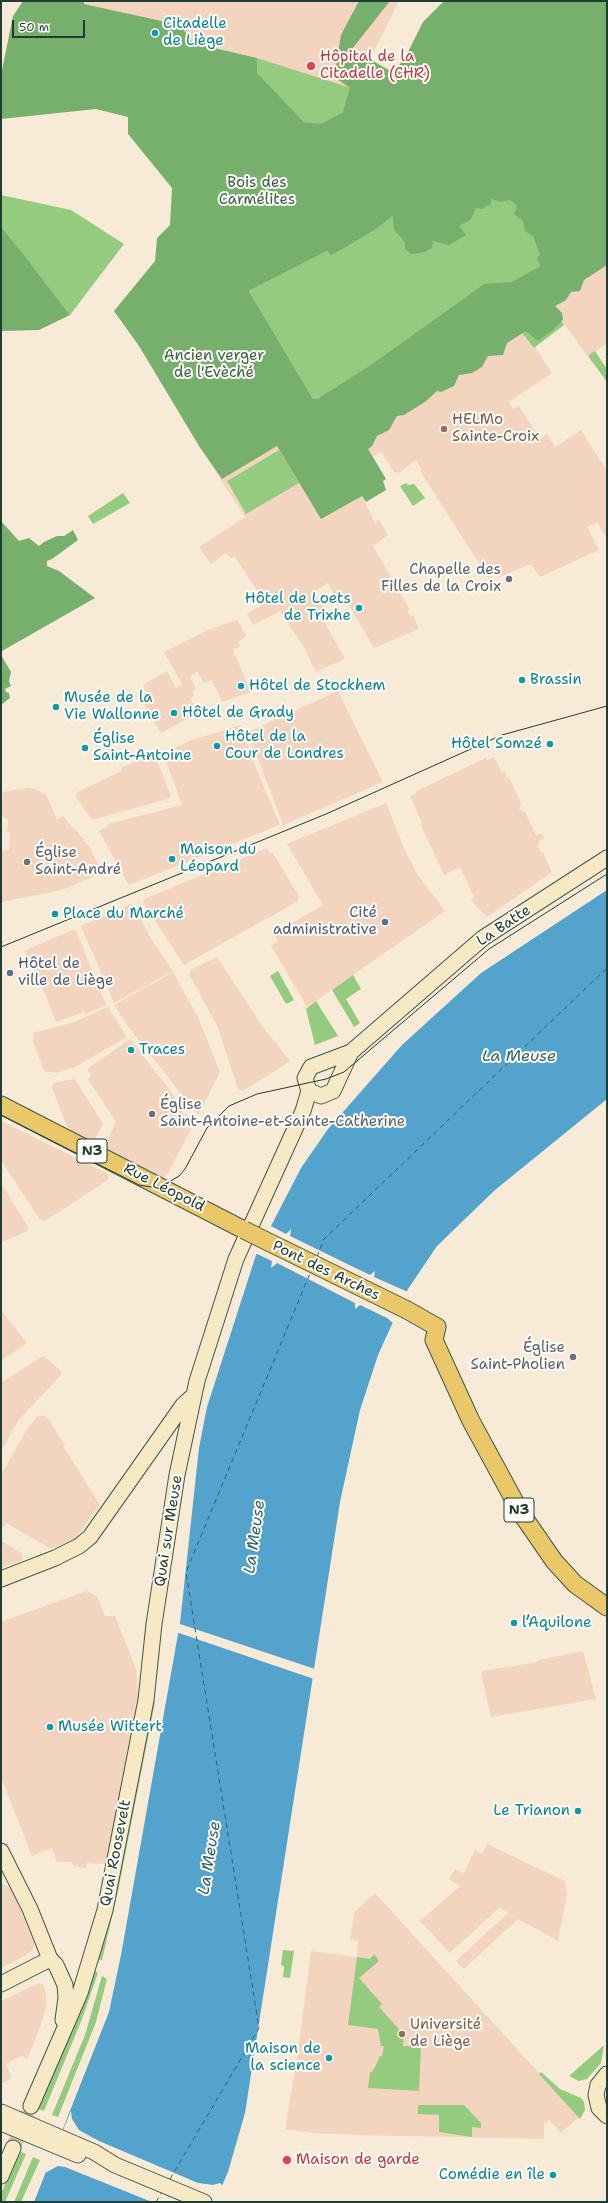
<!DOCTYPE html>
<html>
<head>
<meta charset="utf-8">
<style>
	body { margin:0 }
	#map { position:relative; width:608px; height:2203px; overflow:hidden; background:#f7ebd7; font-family:"Shantell Sans",sans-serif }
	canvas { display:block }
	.frame { position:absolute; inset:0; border:2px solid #1f3d34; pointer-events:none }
	.scale { position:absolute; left:12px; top:20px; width:73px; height:18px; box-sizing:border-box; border:2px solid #1f3d34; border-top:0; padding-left:5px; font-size:12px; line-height:14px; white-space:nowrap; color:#1f3d34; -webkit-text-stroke:3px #fdfcf7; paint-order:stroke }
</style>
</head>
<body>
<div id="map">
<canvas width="608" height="2203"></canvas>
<div class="frame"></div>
<div class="scale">50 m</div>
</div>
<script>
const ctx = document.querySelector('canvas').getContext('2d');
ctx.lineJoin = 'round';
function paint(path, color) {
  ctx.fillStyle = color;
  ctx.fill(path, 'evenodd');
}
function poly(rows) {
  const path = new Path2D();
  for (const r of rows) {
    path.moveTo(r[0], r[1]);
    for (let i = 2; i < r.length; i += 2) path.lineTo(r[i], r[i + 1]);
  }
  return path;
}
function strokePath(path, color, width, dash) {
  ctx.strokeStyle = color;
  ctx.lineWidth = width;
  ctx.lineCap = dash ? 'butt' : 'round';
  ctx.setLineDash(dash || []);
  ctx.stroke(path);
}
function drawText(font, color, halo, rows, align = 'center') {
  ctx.font = font + ' "Shantell Sans",sans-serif';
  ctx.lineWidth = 4;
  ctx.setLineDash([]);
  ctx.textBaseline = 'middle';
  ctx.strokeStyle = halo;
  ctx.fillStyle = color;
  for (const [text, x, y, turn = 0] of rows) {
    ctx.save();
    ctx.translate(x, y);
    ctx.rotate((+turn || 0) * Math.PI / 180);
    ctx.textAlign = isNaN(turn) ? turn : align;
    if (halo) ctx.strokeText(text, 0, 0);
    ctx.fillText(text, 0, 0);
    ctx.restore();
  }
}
const built = poly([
	[84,1,399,1,343,112,257,58,193,43,179,25,84,4],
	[607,252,607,344,588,356,544,298],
	[484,284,536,349,552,373,509,402,513,409,519,406,540,439,547,434,555,447,581,430,607,471,607,539,597,522,587,527,599,550,540,577,531,564,499,577,496,574,489,579,420,471,422,470,416,460,399,473,394,472,381,452,373,457,376,461,353,478,375,523,379,520,388,535,373,546,406,603,410,610,407,611,410,616,413,615,419,629,374,648,343,595,336,598,328,583,314,591,326,615,322,618,345,659,316,672,305,649,280,611,253,625,247,614,262,605,264,601,236,559,234,557,231,558,226,553,211,564,199,547,245,517,199,446],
	[234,621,238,621,246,636,239,641,240,646,233,650,251,692,222,702,212,680,204,683,197,671,190,677,196,689,193,691,195,695,190,698,198,713,161,733,144,705,151,701,143,685,167,671,176,688,182,684,164,652,208,630],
	[338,691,383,782,283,825,248,732],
	[241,725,253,761,280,825,129,885,99,831,108,826,107,824,182,805,163,753,192,740],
	[155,756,171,796,168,799,92,820,76,797,77,792,122,771,121,767],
	[494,757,502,773,506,771,506,777,510,779,521,803,519,809,525,812,536,835,542,834,544,838,539,841,540,844,537,845,541,853,543,852,552,872,487,917,471,901,474,897,460,867,444,875,420,824,422,823,410,796,417,793,416,791,486,758,487,760],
	[28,788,36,789,47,796,57,820,63,816,74,829,75,828,90,848,102,872,63,890,1,902,1,851,9,850,10,833,7,832,8,820,1,815,3,792],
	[386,803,407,855,418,875,445,911,307,1007,271,946,278,941,274,934,323,905,287,844],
	[267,848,270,853,272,852,299,896,298,901,193,960,185,965,183,964,143,902,144,899],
	[131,904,133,905,152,940,173,971,114,1003,81,926],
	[72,930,76,930,100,991,107,1005,88,1013,85,1014,84,1012,56,1022,44,991,24,951],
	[217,957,263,1027,290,1061,243,1091,238,1089,218,1028,189,974,192,969],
	[173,972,198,1017,220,1072,198,1115,129,1028,114,1005],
	[108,1007,127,1037,75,1067,56,1073,44,1071,33,1041,33,1033,71,1023],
	[130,1039,170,1090,192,1127,167,1175,162,1177,106,1149,105,1146,116,1122,88,1079,91,1076,87,1069],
	[75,1079,103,1124,94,1141,91,1142,68,1129,52,1088,53,1083],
	[1,1121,108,1174,109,1179,45,1221,40,1220,1,1160],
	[1,1183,28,1227,27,1231,5,1241,1,1241],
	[1,1310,26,1342,26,1344,1,1361],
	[41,1357,45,1357,61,1371,61,1375,18,1421,1,1451,1,1383],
	[44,1415,49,1420,65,1445,63,1446,100,1505,75,1539,51,1549,6,1523,3,1528,1,1527,1,1475,27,1429,37,1417],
	[1,1541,23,1554,22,1560,1,1568],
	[86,1591,97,1596,105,1616,115,1616,136,1669,138,1698,135,1704,136,1708,106,1862,105,1864,87,1863,86,1868,73,1866,72,1862,57,1862,52,1848,32,1856,1,1777,1,1622],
	[583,1651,596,1699,491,1717,481,1673,482,1671,537,1662,539,1660],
	[487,1844,565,1881,567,1894,561,1925,558,1941,518,1919,464,1969,456,1961,508,1913,499,1908,450,1953,420,1921,460,1886,449,1879,455,1869,464,1873,475,1850,482,1854],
	[1,1883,12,1889,34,1944,33,1949,27,1955,1,1968],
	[375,1893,579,2117,561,2133,549,2120,544,2124,544,2139,358,2135,312,2133,285,2129,298,2051,311,1951,357,1957,358,1941,350,1940,354,1913],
	[39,1983,44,1985,46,1995,46,2008,41,2025,27,2059,21,2056,6,2064,12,2078,1,2084,1,2001]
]);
const green = poly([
	[257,58,354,89,343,112,322,125,304,122,256,73],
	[437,158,607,220,544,298,564,325,534,348,484,284,372,364,317,399,313,399,249,291,327,251,331,256,375,230],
	[1,195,71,210,124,244,70,315,31,264,1,270],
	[595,351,607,369,607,382,588,356],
	[279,450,299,483,246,514,227,481],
	[406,483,408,485,414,484,425,498,413,506,400,486],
	[123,493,130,503,93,524,88,516],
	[278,971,294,1000,286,1004,270,976],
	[353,975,361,989,346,999,360,1023,354,1027,332,990],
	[316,1001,338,1036,315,1045,306,1009],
	[152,1701,155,1702,118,1891,102,1960,97,1959],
	[283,1950,294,1951,290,1978,283,1977,284,1966,281,1965],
	[374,1954,379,1961,359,1978,382,2004,379,2007,404,2035,403,2046,421,2046,419,2091,368,2088,370,2072,372,2072,375,2067,380,2056,382,2056,384,2046,381,2046,378,2029,348,2025,357,1957,370,1959],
	[94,1970,98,1973,82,2019,44,2111,38,2109],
	[102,1976,107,1979,96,2022,58,2117,52,2115,85,2035],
	[604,2045,601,2063,587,2079,579,2081,569,2076],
	[541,2072,560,2089,581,2098,584,2102,585,2110,580,2119,539,2074],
	[418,2105,464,2105,481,2123,481,2128,472,2127,472,2137,439,2132,439,2115,418,2114],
	[19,2151,26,2154,5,2202,1,2202,1,2194],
	[33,2157,40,2160,21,2202,14,2202]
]);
const forest = poly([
	[23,1,84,1,84,4,180,25,193,43,257,58,257,73,304,122,322,124,343,112,350,88,334,77,341,35,359,1,390,1,352,49,394,73,409,50,423,22,444,1,607,1,607,265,584,280,580,291,571,292,566,300,555,306,562,313,563,320,553,330,538,341,526,331,507,343,503,355,488,356,482,367,472,373,459,375,454,386,441,392,437,391,425,402,404,415,397,416,389,430,377,436,372,446,368,449,386,479,383,481,386,490,366,502,362,496,321,519,277,446,222,479,199,446,139,346,114,311,155,261,157,238,170,225,172,188,128,134,128,117,96,109,1,119,1,75,13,16],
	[491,199,500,202,510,200,517,205,514,214,523,221,525,231,533,236,540,254,537,260,541,266,512,282,484,284,372,364,317,399,313,399,249,291,327,251,331,256,375,230,393,215,394,230,405,242,405,249,411,254,425,252,432,248,433,241,449,245,466,235,459,226,471,219,476,208,482,209,491,204],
	[1,227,31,264,70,315,39,330,1,331],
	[1,521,19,541,29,538,39,546,44,542,57,536,64,536,73,530,78,540,52,559,47,561,47,566,59,571,95,598,2,651],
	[1,655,11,672,9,681,11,686,5,689,6,692,9,693,10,698,1,705]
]);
const water = poly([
	[607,890,607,1099,495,1190,437,1246,408,1289,378,1355,360,1410,340,1502,245,2113,228,2172,215,2202,34,2202,109,2012,121,1955,180,1623,199,1448,207,1407,256,1255,301,1168,328,1129,402,1045,481,973]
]);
const pier = poly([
	[269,1225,286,1234,291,1229,290,1236,370,1275,375,1271,374,1277,408,1292,394,1324,387,1318,360,1305,355,1309,355,1303,277,1263,271,1268,272,1261,255,1253],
	[177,1623,315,1669,314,1679,176,1632],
	[71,2111,72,2119,79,2130,99,2141,198,2183,213,2185,220,2183,224,2187,217,2202,152,2202,65,2167,58,2166,45,2173]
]);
const ferry = poly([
	[317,1257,324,1239,607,968],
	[170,2179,259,2028,186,1572,311,1271],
	[156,2202,162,2192]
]);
const secondaryTunnel = poly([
	[13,2148,31,2106]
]);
const secondary = poly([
	[351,1052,333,1091,321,1096,309,1091,305,1078,311,1067,351,1052,483,938,607,858],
	[1,1579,55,1558,79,1546,90,1537,183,1405,194,1395],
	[1,1851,30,1909,50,1959,56,1965,65,1985,66,1998,63,2020],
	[1,1984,50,1959],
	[607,2074,598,2085,596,2095,599,2108,607,2116],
	[31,2106,80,1993,105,1910,146,1700,154,1624,177,1475,197,1381,236,1259,303,1111,309,1091],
	[1,2112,94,2152,115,2165,204,2202],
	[1,2123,78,2155],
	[1,2176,13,2148]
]);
const primary = poly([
	[1,1105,244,1230],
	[407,1310,437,1327,434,1340,471,1421,521,1513,554,1561,575,1584,607,1607]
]);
const tram = poly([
	[1,947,326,814,502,735,607,706],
	[1,1115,139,1185,151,1187,164,1185,179,1176,185,1169,207,1128,229,1106,257,1094,326,1079,344,1072,489,949,607,874]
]);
const primaryBridge = poly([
	[244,1230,407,1310]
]);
const markers = [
	[155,33,4,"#0f9aa8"],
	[311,66,5,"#e0444e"],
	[444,429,4,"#8d6e63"],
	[509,579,4,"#6b7280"],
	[359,608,4,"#0f9aa8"],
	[522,680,4,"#0f9aa8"],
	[241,686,4,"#0f9aa8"],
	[56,707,4,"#0f9aa8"],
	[174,713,4,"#0f9aa8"],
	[550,744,4,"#0f9aa8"],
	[217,746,4,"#0f9aa8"],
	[85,748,4,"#0f9aa8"],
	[172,859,4,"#0f9aa8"],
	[27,862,4,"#6b7280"],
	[55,914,4,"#0f9aa8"],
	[385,922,4,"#5c6f8a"],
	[10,973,4,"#5c6f8a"],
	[131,1050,4,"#0f9aa8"],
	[152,1114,4,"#6b7280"],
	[573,1357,4,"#6b7280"],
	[514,1623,4,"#0f9aa8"],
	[50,1727,4,"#0f9aa8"],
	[578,1811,4,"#0f9aa8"],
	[402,2034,4,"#8d6e63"],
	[329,2058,4,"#0f9aa8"],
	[287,2160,5,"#e0444e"],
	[553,2175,4,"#0f9aa8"]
];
const shields = [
	[92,1151,30],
	[519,1510,30]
];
const shieldNames = [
	["N3",92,1151],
	["N3",519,1510]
];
const cultureNames = [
	["Citadelle",163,24],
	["de Liège",163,41],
	["Hôtel de Loets",351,599,"right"],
	["de Trixhe",351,616,"right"],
	["Brassin",530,680],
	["Hôtel de Stockhem",249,686],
	["Musée de la",64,698],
	["Vie Wallonne",64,715],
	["Hôtel de Grady",182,713],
	["Hôtel de la",225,737],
	["Cour de Londres",225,754],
	["Église",93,739],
	["Saint-Antoine",93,756],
	["Hôtel Somzé",542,744,"right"],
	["Maison du",180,850],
	["Léopard",180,867],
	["Place du Marché",63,914],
	["Traces",139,1050],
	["l’Aquilone",522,1623],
	["Musée Wittert",58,1727],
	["Le Trianon",570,1811,"right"],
	["Maison de",321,2049,"right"],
	["la science",321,2066,"right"],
	["Comédie en île",545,2175,"right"]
];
const healthNames = [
	["Hôpital de la",320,57],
	["Citadelle (CHR)",320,74],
	["Maison de garde",296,2160]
];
const parkNames = [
	["Bois des",257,183],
	["Carmélites",257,200],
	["Ancien verger",214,356],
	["de l'Evèché",214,373]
];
const educationNames = [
	["HELMo",452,420],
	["Sainte-Croix",452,437],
	["Université",410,2025],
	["de Liège",410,2042]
];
const worshipNames = [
	["Chapelle des",501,570],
	["Filles de la Croix",501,587],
	["Église",35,853,"left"],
	["Saint-André",35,870,"left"],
	["Église",160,1105,"left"],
	["Saint-Antoine-et-Sainte-Catherine",160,1122,"left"],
	["Église",565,1348],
	["Saint-Pholien",565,1365]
];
const serviceNames = [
	["Cité",377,913],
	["administrative",377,930],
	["Hôtel de",18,964,"left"],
	["ville de Liège",18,981,"left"]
];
const streetNames = [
	["La Batte",504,926,-34],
	["Rue Léopold",164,1188,27],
	["Pont des Arches",326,1271,26],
	["Quai sur Meuse",169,1531,-81],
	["Quai Roosevelt",116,1853,-79]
];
const waterNames = [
	["La Meuse",519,1057],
	["La Meuse",255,1537,-82],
	["La Meuse",210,1858,-81]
];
paint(built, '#f3d4bf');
paint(green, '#94cb7e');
paint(forest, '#77af6d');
paint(water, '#54a3cd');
paint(pier, '#f7ebd7');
strokePath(ferry, '#32616a', 1, [5, 4]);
strokePath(secondaryTunnel, '#ccc8b6', 15, [15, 8]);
strokePath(secondary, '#3f574c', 17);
strokePath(primary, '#3f574c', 19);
strokePath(secondary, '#f7e9c3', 15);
strokePath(primary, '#eac769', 17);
strokePath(tram, '#1f3d34', 1);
strokePath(primaryBridge, '#3f574c', 19, []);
strokePath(primaryBridge, '#eac769', 17);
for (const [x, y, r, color] of markers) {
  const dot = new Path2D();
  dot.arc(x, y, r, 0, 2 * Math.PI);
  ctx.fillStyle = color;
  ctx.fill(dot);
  strokePath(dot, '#fdfcf7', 1.5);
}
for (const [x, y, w] of shields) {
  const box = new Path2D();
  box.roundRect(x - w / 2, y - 12, w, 24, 3);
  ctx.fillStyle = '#fdfcf7';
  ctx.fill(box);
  strokePath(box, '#1f3d34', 1);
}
drawText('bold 14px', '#1f3d34', null, shieldNames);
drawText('15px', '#0d838f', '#fdfcf7', cultureNames, 'left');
drawText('15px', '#be3a42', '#fdfcf7', healthNames, 'left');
drawText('15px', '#3c6046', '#fdfcf7', parkNames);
drawText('15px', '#785e54', '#fdfcf7', educationNames, 'left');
drawText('15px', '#5b616d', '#fdfcf7', worshipNames, 'right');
drawText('15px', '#4e5e75', '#fdfcf7', serviceNames, 'right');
drawText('15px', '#1f3d34', '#fdfcf7', streetNames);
drawText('italic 16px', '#32616a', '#fdfcf7', waterNames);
</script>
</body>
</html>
